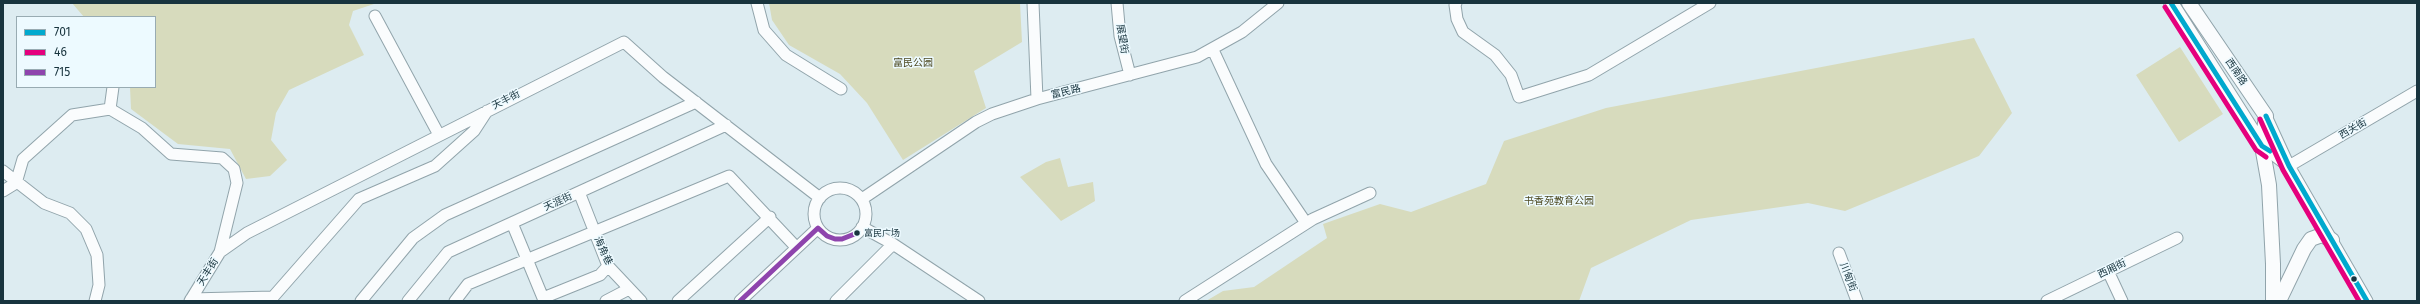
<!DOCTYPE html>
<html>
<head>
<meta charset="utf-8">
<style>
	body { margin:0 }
	#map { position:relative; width:2420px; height:304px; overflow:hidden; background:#ddecf1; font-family:"Fira Sans",sans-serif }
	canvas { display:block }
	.frame { position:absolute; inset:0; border:4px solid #18343e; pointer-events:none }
	.legend { position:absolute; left:16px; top:16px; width:140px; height:72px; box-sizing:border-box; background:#edfaff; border:1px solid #98abb2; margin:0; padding:5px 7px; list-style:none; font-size:12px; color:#18343e }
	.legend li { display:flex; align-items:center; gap:8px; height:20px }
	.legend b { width:20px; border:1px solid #98abb2 }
</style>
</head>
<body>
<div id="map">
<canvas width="2420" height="304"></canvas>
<div class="frame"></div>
<ul class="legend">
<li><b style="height:5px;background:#00a9ce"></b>701</li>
<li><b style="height:5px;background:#e5007d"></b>46</li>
<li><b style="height:5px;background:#8e44ad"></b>715</li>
</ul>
</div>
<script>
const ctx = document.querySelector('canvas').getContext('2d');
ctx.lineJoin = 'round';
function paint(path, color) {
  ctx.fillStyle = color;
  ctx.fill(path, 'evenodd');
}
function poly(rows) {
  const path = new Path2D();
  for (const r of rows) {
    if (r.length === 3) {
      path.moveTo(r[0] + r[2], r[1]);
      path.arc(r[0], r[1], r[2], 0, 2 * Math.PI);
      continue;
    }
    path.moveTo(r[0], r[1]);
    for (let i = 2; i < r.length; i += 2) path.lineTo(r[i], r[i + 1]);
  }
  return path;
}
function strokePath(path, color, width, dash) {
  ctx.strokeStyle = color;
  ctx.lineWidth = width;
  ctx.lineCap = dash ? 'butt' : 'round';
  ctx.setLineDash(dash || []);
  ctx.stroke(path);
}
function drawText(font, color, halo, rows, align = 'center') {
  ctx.font = font + ' "Fira Sans","Noto Sans SC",sans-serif';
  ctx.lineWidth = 3;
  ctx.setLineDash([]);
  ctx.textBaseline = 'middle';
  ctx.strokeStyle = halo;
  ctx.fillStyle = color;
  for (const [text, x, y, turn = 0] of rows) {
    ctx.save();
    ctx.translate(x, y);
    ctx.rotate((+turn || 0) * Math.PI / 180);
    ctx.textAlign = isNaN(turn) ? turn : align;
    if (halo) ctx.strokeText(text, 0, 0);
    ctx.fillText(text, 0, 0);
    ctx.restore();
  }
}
const green = poly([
	[72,3,377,3,353,11,349,25,364,55,289,90,276,113,271,140,287,160,270,176,246,179,230,149,178,144,131,109,130,87,155,87,155,17,84,17],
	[769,3,1020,3,1022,42,974,71,986,108,903,160,867,103,840,74,789,45,772,20],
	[1974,38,2012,113,1979,156,1845,211,1808,203,1691,220,1591,268,1579,301,1206,301,1223,291,1254,287,1327,238,1323,224,1380,204,1411,212,1486,184,1504,141,1606,108],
	[2180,47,2223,114,2179,142,2136,75],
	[1060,158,1068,187,1093,182,1095,201,1061,221,1020,177,1046,162]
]);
const minor = poly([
	[757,3,764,30,786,55,841,89],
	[1033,3,1037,99],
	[1117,3,1120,36,1130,75],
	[1456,3,1455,5,1457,19,1463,32,1495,55,1511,75,1519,97,1589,75,1710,3],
	[375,16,439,135],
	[1213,50,1266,164,1306,223],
	[110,109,113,87],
	[2266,116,2289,166,2367,301],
	[2262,146,2287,165],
	[2289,166,2417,91],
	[3,171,44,203,70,213,86,229,97,255,99,285,95,301],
	[840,214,26],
	[3,191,16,183,23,159,72,115,110,109,142,128,171,154,222,158,234,169,237,183,220,252],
	[579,192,608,266,641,301],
	[862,199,976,122,992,114,1037,99,1197,57,1242,32,1278,3],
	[512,223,543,298,600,275,608,266],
	[862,227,893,244,979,301],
	[1839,253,1857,301],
	[2108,271,2122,301],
	[191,299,273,297,359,199,435,166,474,131,487,111],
	[190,301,220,252,247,233,624,42,663,77,820,198],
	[361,301,413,238,445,215,696,102],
	[408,301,448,252,726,125],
	[455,301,468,284,729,176,796,247],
	[606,301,629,289],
	[678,301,770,217],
	[740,301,818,228],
	[836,301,893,244],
	[1185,301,1313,219,1370,193],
	[2047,301,2177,238]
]);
const major = poly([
	[2171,3,2262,146],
	[2189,3,2266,116,2262,146,2269,185,2273,264,2273,301],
	[2279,301,2304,249,2311,239,2322,235,2332,240]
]);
const bus1 = poly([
	[2171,3,2262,146,2270,151],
	[2266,116,2289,166,2367,301]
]);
const bus2 = poly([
	[2165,7,2256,150,2266,157],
	[2260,119,2283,170,2359,301]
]);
const bus3 = poly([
	[740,301,818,228,827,236,835,239,842,239,857,233]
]);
const markers = [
	[857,233,3.5,"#18343e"],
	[2354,279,3.5,"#18343e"]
];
const busNames = [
	["富民广场",864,233]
];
const streetNames = [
	["展望街",1122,39,80],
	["西南路",2236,72,56],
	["富民路",1066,92,-14],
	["天丰街",506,100,-27],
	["西关街",2353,129,-30],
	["天涯街",558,202,-25],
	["海角巷",603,251,65],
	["西厢街",2112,269,-26],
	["天丰街",208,272,-58],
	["川甸街",1848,277,69]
];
const parkNames = [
	["富民公园",913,63],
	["书香苑教育公园",1559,201]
];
paint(green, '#d7dbbd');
strokePath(minor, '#91a4ab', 13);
strokePath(major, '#91a4ab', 16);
strokePath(minor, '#fafcfd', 11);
strokePath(major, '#fafcfd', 14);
strokePath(bus1, '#00a9ce', 5);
strokePath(bus2, '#e5007d', 5);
strokePath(bus3, '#8e44ad', 5);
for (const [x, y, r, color] of markers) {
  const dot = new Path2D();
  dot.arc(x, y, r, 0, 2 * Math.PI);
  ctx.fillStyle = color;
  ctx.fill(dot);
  strokePath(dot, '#edfaff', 1.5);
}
drawText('9px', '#18343e', '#edfaff', busNames, 'left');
drawText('10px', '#18343e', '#edfaff', streetNames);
drawText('10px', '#4e4a22', '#edfaff', parkNames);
</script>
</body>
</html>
